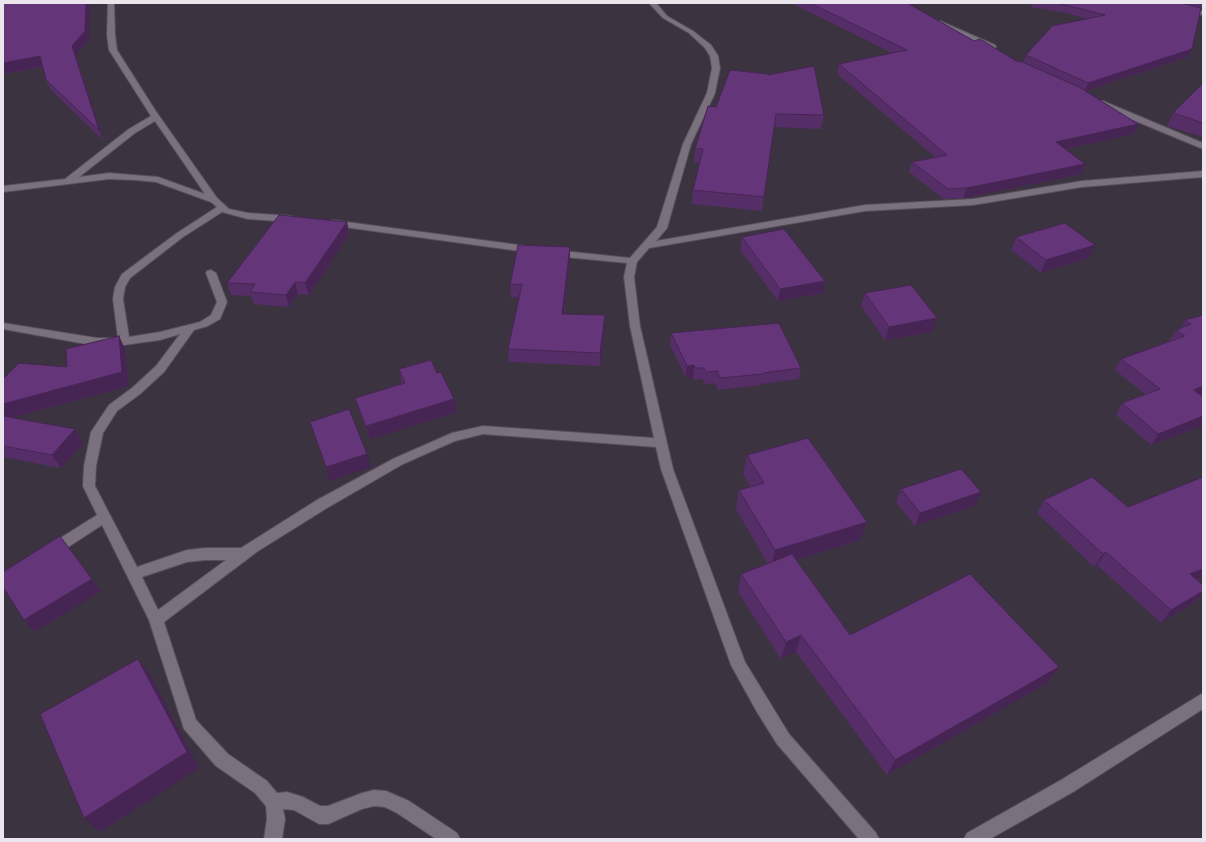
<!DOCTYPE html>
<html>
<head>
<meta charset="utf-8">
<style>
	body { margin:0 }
	#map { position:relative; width:1206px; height:842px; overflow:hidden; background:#3b333f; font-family:"Archivo Narrow",sans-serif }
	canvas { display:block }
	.frame { position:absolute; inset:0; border:4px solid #ebe5ed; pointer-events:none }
</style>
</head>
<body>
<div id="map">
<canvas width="1206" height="842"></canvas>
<div class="frame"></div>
</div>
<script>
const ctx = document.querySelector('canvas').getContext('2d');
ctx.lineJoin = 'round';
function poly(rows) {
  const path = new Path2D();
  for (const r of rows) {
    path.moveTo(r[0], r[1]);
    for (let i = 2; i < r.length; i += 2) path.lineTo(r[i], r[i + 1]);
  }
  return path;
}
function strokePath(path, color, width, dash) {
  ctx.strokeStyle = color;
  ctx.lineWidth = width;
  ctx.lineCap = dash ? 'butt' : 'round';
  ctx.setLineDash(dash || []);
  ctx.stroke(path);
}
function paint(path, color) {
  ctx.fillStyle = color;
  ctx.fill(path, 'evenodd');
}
const minor = poly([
	[108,3,114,3,115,35,117,50,155,110,217,198,229,209,248,213,292,216,297,219,292,222,248,219,222,212,183,237,130,278,125,287,123,299,129,337,160,332,200,322,211,315,217,302,206,273,207,271,211,270,216,273,227,302,220,319,208,326,194,330,164,372,140,394,117,411,103,433,96,466,95,486,137,567,187,550,205,548,241,548,317,500,395,458,452,433,483,426,654,438,630,326,624,277,627,263,554,256,549,253,554,250,630,258,657,227,683,144,707,93,712,68,710,56,705,48,689,33,663,18,649,3,656,3,667,16,693,31,711,45,718,56,720,68,715,93,691,144,667,228,656,241,865,205,973,199,1082,181,1203,171,1203,177,1082,187,973,205,865,211,649,248,637,262,634,277,640,326,673,469,745,662,789,734,876,833,879,839,859,839,777,744,757,712,731,665,661,469,656,447,483,434,455,441,403,464,327,508,258,551,164,622,196,720,228,754,267,781,277,793,287,792,303,797,320,806,328,806,362,793,374,790,386,791,409,801,457,833,460,839,436,839,397,813,385,807,374,806,362,809,328,824,319,824,294,810,283,809,285,819,282,839,264,839,267,819,266,806,255,793,216,766,184,729,149,620,102,525,56,555,51,557,46,555,44,551,46,547,97,515,83,486,84,466,91,432,109,405,132,388,156,366,180,334,160,340,124,345,97,346,3,329,3,323,97,338,118,338,113,299,115,287,122,274,177,233,217,207,211,202,156,182,135,180,109,179,3,192,3,186,65,179,129,129,151,116,109,50,107,35,108,3],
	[155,121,205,194,158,177,109,173,79,177,135,133,155,121],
	[205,560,226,560,158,610,142,577,187,562,205,560],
	[1153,3,1165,3,1203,11,1203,15,1153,3],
	[940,21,995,45,996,47,995,49,989,49,938,24,937,23,940,21],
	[1097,101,1103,101,1203,143,1203,149,1097,105,1097,101],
	[332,220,534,247,539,250,534,253,329,225,327,223,332,220],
	[1203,693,1203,709,1073,792,990,839,964,839,967,833,1061,780,1203,693]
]);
const wall = poly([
	[3,3,90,3,89,40,76,56,104,141,51,90,46,80,43,67,3,74],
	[791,3,907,3,974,41,1018,62,1023,62,1026,55,1087,19,1067,13,1031,7,1032,3,1203,3,1203,7,1199,7,1188,57,1085,91,1138,124,1134,134,1066,149,1081,174,963,198,944,199,909,172,912,162,935,157,837,74,839,64,892,53],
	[768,75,824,115,821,129,774,127,762,211,692,204,693,190,699,163,694,162,695,149,716,107],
	[1203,83,1203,137,1167,126,1173,113],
	[347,222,349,234,309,295,298,294,289,307,254,304,251,296,231,295,227,283],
	[742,237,825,281,823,293,778,301,740,250],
	[1016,237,1089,258,1041,273,1011,250],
	[570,247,570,260,564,314,605,315,605,329,600,366,509,362,508,349,519,297,511,298,510,285],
	[865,293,932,332,885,340,861,306],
	[1203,315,1203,394,1201,395,1203,397,1203,425,1151,445,1116,415,1122,403,1145,394,1115,370,1121,359,1169,341,1176,330,1181,328,1185,320],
	[671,333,801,368,799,379,761,384,761,385,718,390,715,383,704,384,703,379,694,380,693,377,686,378,670,345],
	[119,336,125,349,129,386,10,418,75,429,83,443,61,468,3,457,3,379,67,367],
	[399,369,437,373,457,412,370,439,359,411,355,398,402,384],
	[747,455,860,540,796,560,850,635,1047,683,887,775,796,652,781,659,738,592,741,574,768,564,736,509,739,490,751,487,743,474],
	[1203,477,1203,577,1197,580,1203,585,1203,593,1196,601,1161,623,1097,565,1094,567,1037,513,1044,500,1128,507],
	[901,489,975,505,915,526,896,502]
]);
const shadedWall = poly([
	[86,3,90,3,89,40,76,56,104,141,99,130,72,46],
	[1192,49,1188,57,1085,91,1088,83],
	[40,56,44,66,3,74,3,63],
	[1138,124,1134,134,1052,152,1056,142],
	[1085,164,1081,174,963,198,967,188],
	[347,222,349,234,309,295,305,283],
	[1095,245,1089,258,1041,273,1046,260],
	[570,247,570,260,562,327,562,314],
	[825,281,823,293,778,301,780,289],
	[295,282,298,294,289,307,286,295],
	[605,315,605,329,600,366,600,353],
	[937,318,932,332,885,340,889,327],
	[119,336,125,349,129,386,3,420,3,404],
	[694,365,693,377,686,378,687,366],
	[1203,386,1203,394,1187,401,1194,390],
	[454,399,457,412,370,439,366,426],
	[1203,416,1203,425,1151,445,1158,434],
	[75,429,83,443,61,468,52,455],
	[367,454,371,467,330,481,326,467],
	[981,492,975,505,915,526,920,513],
	[867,522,860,540,771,568,775,550],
	[1106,552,1097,565,1094,567,1103,554],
	[1203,569,1203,577,1180,587,1190,574],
	[92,579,101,591,35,632,24,620],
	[1203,591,1203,593,1196,601,1161,623,1171,610],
	[801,635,796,652,781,659,786,642],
	[138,659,151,676,199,768,100,832,84,818],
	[1059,667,1047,683,887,775,895,760]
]);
const building = poly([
	[3,3,86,3,85,31,72,46,99,130,46,80,40,56,3,63,3,3],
	[810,3,907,3,909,4,974,41,980,39,1018,62,1020,61,1079,87,1138,124,1056,142,1085,164,967,188,948,189,912,162,947,155,839,64,907,50,810,3],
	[1055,3,1181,3,1201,8,1192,49,1088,83,1026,55,1052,26,1105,15,1070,6,1055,3],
	[814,66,824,115,776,114,764,197,693,190,703,149,695,149,708,106,716,107,730,70,768,74,768,75,814,66],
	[1203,83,1203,123,1173,113,1203,83],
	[279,215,347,222,305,283,295,282,286,295,250,292,255,284,227,283,279,215],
	[1065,223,1095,245,1046,260,1016,237,1065,223],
	[784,229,825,281,780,289,742,237,784,229],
	[518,245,570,247,562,314,605,315,600,353,508,349,522,284,510,285,518,245],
	[911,285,937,318,889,327,865,293,911,285],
	[1203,315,1203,386,1194,390,1203,397,1203,416,1158,434,1122,403,1160,389,1121,359,1185,336,1176,330,1191,324,1185,320,1203,315],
	[779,323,801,368,763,373,763,374,720,378,717,371,706,372,704,368,695,368,694,365,687,366,671,333,779,323],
	[119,336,122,372,3,404,3,379,19,363,67,367,66,349,119,336],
	[431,360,437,373,441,372,454,399,366,426,355,398,405,383,399,369,431,360],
	[349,409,367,454,326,467,310,422,349,409],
	[3,416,75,429,52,455,3,446,3,416],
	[808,438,867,522,775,550,739,490,764,483,747,455,808,438],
	[961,469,981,492,920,513,901,489,961,469],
	[1092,477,1128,507,1203,477,1203,569,1190,574,1203,585,1203,591,1171,610,1106,552,1103,554,1044,500,1092,477],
	[60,536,92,579,24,620,3,587,3,572,60,536],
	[792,554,850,635,970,574,1059,667,895,760,801,635,786,642,741,574,792,554],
	[138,659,187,752,84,818,40,714,138,659]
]);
strokePath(minor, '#564f5a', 2);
paint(minor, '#7a707e');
paint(wall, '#562e67');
paint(shadedWall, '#462554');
paint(building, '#643578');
strokePath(building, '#462554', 1);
</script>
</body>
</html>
